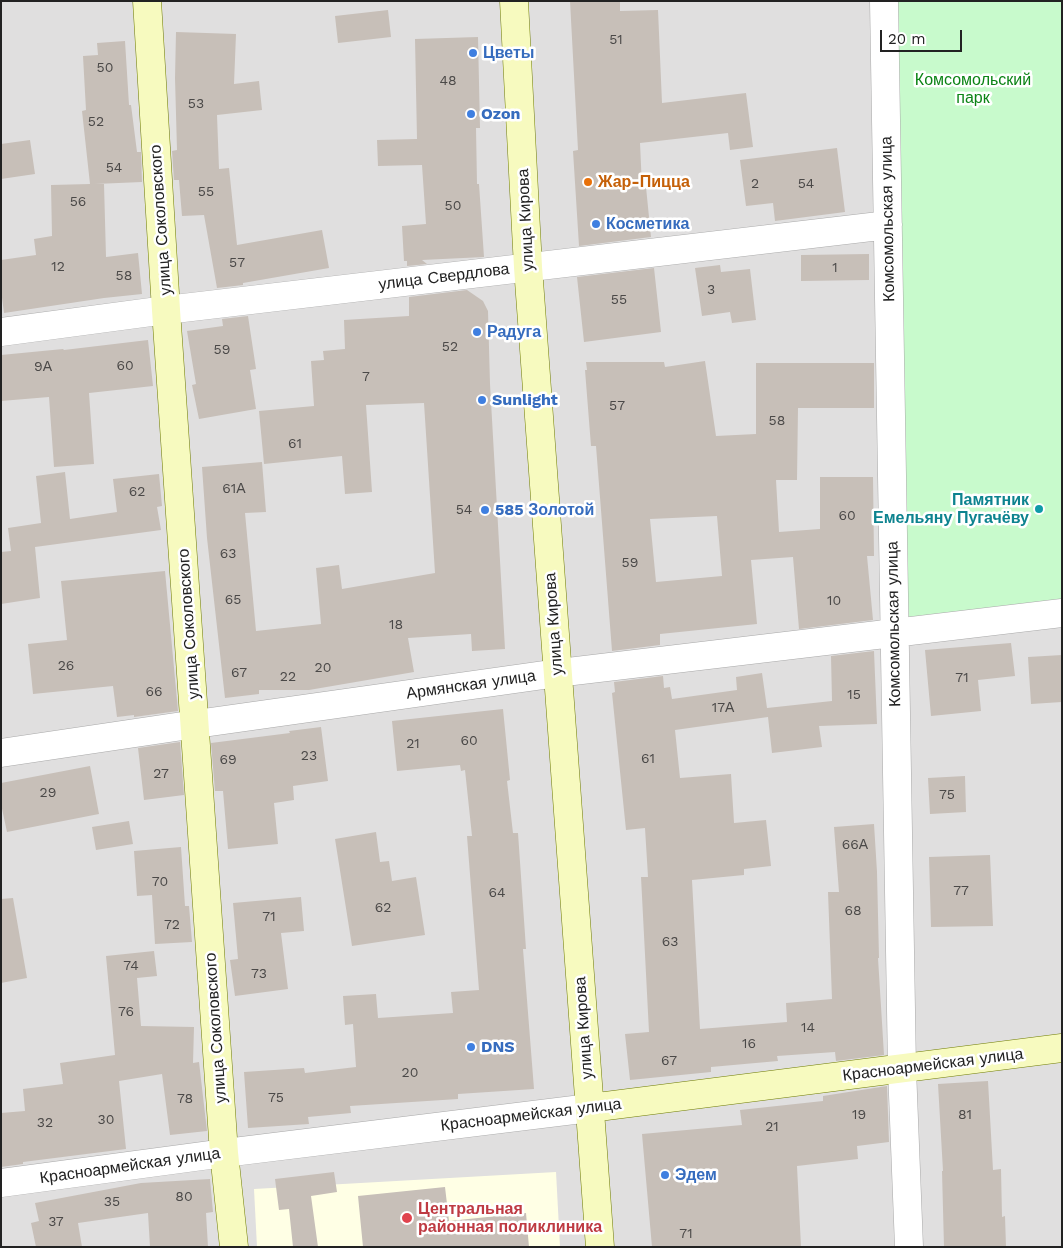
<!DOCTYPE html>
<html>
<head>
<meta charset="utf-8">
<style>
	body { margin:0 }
	#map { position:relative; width:1063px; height:1248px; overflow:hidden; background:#f2efe9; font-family:"Work Sans",sans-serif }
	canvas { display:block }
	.frame { position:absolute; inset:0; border:2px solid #222; pointer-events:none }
	.scale { position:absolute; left:880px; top:30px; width:82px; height:22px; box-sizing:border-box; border:2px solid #222; border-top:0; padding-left:6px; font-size:15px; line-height:18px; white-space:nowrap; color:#222; -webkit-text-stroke:4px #fff; paint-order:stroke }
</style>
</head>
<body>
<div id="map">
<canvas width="1063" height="1248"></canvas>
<div class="frame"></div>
<div class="scale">20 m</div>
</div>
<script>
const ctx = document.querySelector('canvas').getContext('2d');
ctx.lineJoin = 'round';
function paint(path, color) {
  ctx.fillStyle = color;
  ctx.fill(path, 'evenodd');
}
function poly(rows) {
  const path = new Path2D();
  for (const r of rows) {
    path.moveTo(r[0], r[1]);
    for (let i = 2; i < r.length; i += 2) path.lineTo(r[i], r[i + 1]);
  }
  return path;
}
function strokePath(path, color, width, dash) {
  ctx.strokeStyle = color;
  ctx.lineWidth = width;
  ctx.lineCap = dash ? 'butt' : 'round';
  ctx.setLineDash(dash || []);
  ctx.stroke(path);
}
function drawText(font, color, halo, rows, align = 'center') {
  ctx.font = font + ' "Work Sans",sans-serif';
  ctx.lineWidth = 5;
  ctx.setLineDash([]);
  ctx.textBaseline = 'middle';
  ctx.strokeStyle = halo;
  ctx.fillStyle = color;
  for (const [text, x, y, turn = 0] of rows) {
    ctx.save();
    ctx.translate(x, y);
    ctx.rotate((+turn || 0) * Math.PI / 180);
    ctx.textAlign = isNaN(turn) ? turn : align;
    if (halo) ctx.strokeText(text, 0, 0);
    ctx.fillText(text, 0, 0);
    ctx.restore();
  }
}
const residential = poly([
	[1,1,1062,1,1062,1247,1,1247]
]);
const education = poly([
	[556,1172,560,1247,257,1247,254,1189]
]);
const park = poly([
	[884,1,1062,1,1062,613,895,633]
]);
const building = poly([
	[570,1,620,1,620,11,658,10,662,103,746,93,753,147,730,150,728,133,640,143,642,187,646,187,651,237,579,246,573,151,578,150],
	[388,10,391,37,338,43,335,16],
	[176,32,236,34,234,84,259,81,262,110,217,115,219,169,229,168,237,245,322,230,329,268,243,283,243,285,217,288,204,215,182,216,179,180,174,180,172,151,177,150,175,78],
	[478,37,480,128,476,128,477,184,479,184,484,257,422,260,427,264,407,266,407,261,404,261,402,226,426,224,422,165,378,166,377,140,417,139,415,39],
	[125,41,129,105,131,105,137,152,141,152,142,182,95,184,104,184,106,257,138,253,142,294,104,298,4,313,1,290,1,260,36,255,34,239,52,236,51,185,90,184,82,111,86,110,83,56,98,55,97,43],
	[30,140,35,174,1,179,1,144],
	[837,148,845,212,775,221,773,203,746,206,740,160],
	[869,254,869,280,801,281,801,255],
	[720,265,721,272,750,269,756,320,732,323,730,312,702,316,695,268],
	[654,268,661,332,584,342,577,277],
	[467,290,483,301,488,311,490,384,505,649,472,651,471,634,408,638,414,672,309,690,259,690,259,694,225,698,207,538,202,467,262,462,266,512,245,513,256,631,321,624,316,568,339,565,342,589,435,573,424,403,366,405,372,492,345,494,342,456,264,464,259,411,314,406,311,361,324,360,323,351,345,349,344,320,409,316,409,297],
	[248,316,256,369,250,370,256,409,199,419,192,385,196,384,187,331,223,326,222,319],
	[148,340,153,386,89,393,94,464,54,467,49,397,1,401,1,355,63,349,64,350],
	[705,361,716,436,756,434,756,363,874,363,874,408,798,408,797,480,776,480,779,532,820,529,820,477,873,477,874,556,867,556,873,620,799,629,793,557,751,560,757,624,660,634,660,645,612,651,596,446,591,446,585,370,587,370,586,362,664,362,665,367],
	[717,516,722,576,656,582,650,519],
	[65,472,70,519,117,512,113,479,159,474,162,506,157,507,161,530,35,547,40,598,1,604,1,552,11,551,8,528,41,523,36,476],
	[165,571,178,711,134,717,134,715,117,717,113,686,33,694,28,644,67,640,61,581],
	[1011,643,1015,676,978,680,981,711,931,716,925,650],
	[874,651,877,724,819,726,822,747,772,753,768,717,675,730,680,778,731,774,734,823,766,820,771,866,744,869,744,875,692,880,700,1029,787,1022,786,1003,832,999,828,892,839,892,834,827,874,824,877,872,879,958,878,958,884,1055,836,1061,835,1052,777,1056,778,1061,711,1067,711,1072,630,1080,625,1034,649,1032,641,877,648,877,645,828,626,830,612,693,615,692,614,682,663,676,664,688,670,687,672,699,737,690,736,677,762,673,767,708,832,701,831,656],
	[1062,655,1062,702,1031,704,1028,657],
	[503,709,510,780,507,781,513,833,518,833,526,949,523,949,534,1089,458,1094,458,1099,350,1106,351,1113,308,1117,309,1124,248,1128,244,1072,304,1068,305,1073,356,1067,353,1024,345,1025,343,996,376,994,378,1018,453,1013,451,992,479,990,467,836,472,836,465,770,461,771,460,765,397,771,392,721],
	[321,727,328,781,293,786,294,800,274,803,278,844,228,849,223,791,215,791,211,743,290,733,289,731],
	[180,742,184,795,144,800,138,748],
	[90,766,99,814,7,832,1,804,1,783],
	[965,776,966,812,930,814,928,778],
	[129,821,133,844,96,850,92,827],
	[376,832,380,862,389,861,392,881,416,877,425,935,352,946,335,839],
	[181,847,185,906,189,906,192,942,155,944,152,895,137,896,134,851],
	[990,855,993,926,931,927,929,857],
	[301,897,304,931,281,933,288,989,235,996,230,960,238,959,233,903],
	[13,898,27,978,1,983,1,899],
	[154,951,157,976,137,978,141,1026,194,1027,193,1063,199,1062,207,1131,170,1135,162,1074,119,1081,126,1149,23,1162,23,1164,1,1167,1,1113,25,1111,23,1089,63,1084,60,1063,115,1055,106,956],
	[988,1081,993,1170,1001,1169,1002,1217,1005,1216,1006,1247,944,1247,942,1171,943,1171,938,1084],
	[887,1086,889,1142,857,1146,858,1159,797,1166,801,1247,652,1247,642,1134,742,1125,740,1110,823,1101,823,1096],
	[334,1172,337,1192,311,1196,318,1247,293,1247,289,1209,279,1210,275,1179],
	[210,1179,213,1212,206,1213,208,1247,150,1247,148,1213,78,1223,82,1247,36,1247,31,1223,39,1221,35,1203,141,1183],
	[445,1187,449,1221,526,1213,529,1247,363,1247,358,1196]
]);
const street = poly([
	[884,1,902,1069,909,1247],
	[1,332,166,310,888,225],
	[1,753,196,724,558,673,1062,613],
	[1,1183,224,1153,590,1108]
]);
const secondary = poly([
	[147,1,166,310,224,1153,234,1247],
	[514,1,528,267,600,1247],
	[590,1108,1062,1048]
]);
const markers = [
	[473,53,5,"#3f7fe0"],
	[471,114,5,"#3f7fe0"],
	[588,182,5,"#e8710a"],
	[596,224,5,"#3f7fe0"],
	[477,332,5,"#3f7fe0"],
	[482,400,5,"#3f7fe0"],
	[1039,509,5,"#0f9aa8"],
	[485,510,5,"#3f7fe0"],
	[471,1047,5,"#3f7fe0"],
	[665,1175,5,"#3f7fe0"],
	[407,1218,6,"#e0444e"]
];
const numberNames = [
	["51",616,40],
	["50",105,68],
	["48",448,81],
	["53",196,104],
	["52",96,122],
	["54",114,168],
	["2",755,184],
	["54",806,184],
	["55",206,192],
	["56",78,202],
	["50",453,206],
	["57",237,263],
	["12",58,267],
	["1",835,268],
	["58",124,276],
	["3",711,290],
	["55",619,300],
	["52",450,347],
	["59",222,350],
	["60",125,366],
	["9А",43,367],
	["7",366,377],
	["57",617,406],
	["58",777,421],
	["61",295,444],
	["61А",234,489],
	["62",137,492],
	["54",464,510],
	["60",847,516],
	["63",228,554],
	["59",630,563],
	["65",233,600],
	["10",834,601],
	["18",396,625],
	["26",66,666],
	["20",323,668],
	["67",239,673],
	["22",288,677],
	["71",962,678],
	["66",154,692],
	["15",854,695],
	["17А",723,708],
	["60",469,741],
	["21",413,744],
	["23",309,756],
	["61",648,759],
	["69",228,760],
	["27",161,774],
	["29",48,793],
	["75",947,795],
	["66А",855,845],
	["70",160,882],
	["77",961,891],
	["64",497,893],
	["62",383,908],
	["68",853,911],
	["71",269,917],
	["72",172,925],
	["63",670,942],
	["74",131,966],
	["73",259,974],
	["76",126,1012],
	["14",808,1028],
	["16",749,1044],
	["67",669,1061],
	["20",410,1073],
	["75",276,1098],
	["78",185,1099],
	["19",859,1115],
	["81",965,1115],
	["30",106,1120],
	["32",45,1123],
	["21",772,1127],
	["80",184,1197],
	["35",112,1202],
	["37",56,1222],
	["71",686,1234]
];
const shopNames = [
	["Цветы",483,53],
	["Ozon",481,114],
	["Косметика",606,224],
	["Радуга",487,332],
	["Sunlight",492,400],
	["585 Золотой",495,510],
	["DNS",481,1047],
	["Эдем",675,1175]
];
const parkNames = [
	["Комсомольский",973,80],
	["парк",973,98]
];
const foodNames = [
	["Жар-Пицца",598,182]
];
const streetNames = [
	["Комсомольская улица",888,219,-91],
	["улица Соколовского",161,220,-94],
	["улица Кирова",526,220,-93],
	["улица Свердлова",444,277,-7],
	["улица Соколовского",189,624,-94],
	["улица Кирова",554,624,-94],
	["Комсомольская улица",894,624,-91],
	["Армянская улица",471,685,-8],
	["улица Соколовского",216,1028,-94],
	["улица Кирова",584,1028,-94],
	["Красноармейская улица",933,1065,-7],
	["Красноармейская улица",531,1115,-7],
	["Красноармейская улица",130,1166,-8]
];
const cultureNames = [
	["Памятник",1029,500],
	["Емельяну Пугачёву",1029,518]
];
const healthNames = [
	["Центральная",418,1209],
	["районная поликлиника",418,1227]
];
paint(residential, '#e0dfdf');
paint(education, '#ffffe5');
paint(park, '#c8facc');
paint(building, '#c7bfb8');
strokePath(street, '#a9a9a9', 29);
strokePath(secondary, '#707d05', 29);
strokePath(street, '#fff', 28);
strokePath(secondary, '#f7fabf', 28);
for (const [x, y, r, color] of markers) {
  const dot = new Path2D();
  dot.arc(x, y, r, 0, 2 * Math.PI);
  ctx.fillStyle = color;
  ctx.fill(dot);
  strokePath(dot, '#fff', 2);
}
drawText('14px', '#4b4948', null, numberNames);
drawText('bold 16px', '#366cbe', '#fff', shopNames, 'left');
drawText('16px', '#0c8416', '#fff', parkNames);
drawText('bold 16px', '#c56008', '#fff', foodNames, 'left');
drawText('16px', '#222', '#fff', streetNames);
drawText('bold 16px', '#0d838f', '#fff', cultureNames, 'right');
drawText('bold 16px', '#be3a42', '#fff', healthNames, 'left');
</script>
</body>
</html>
